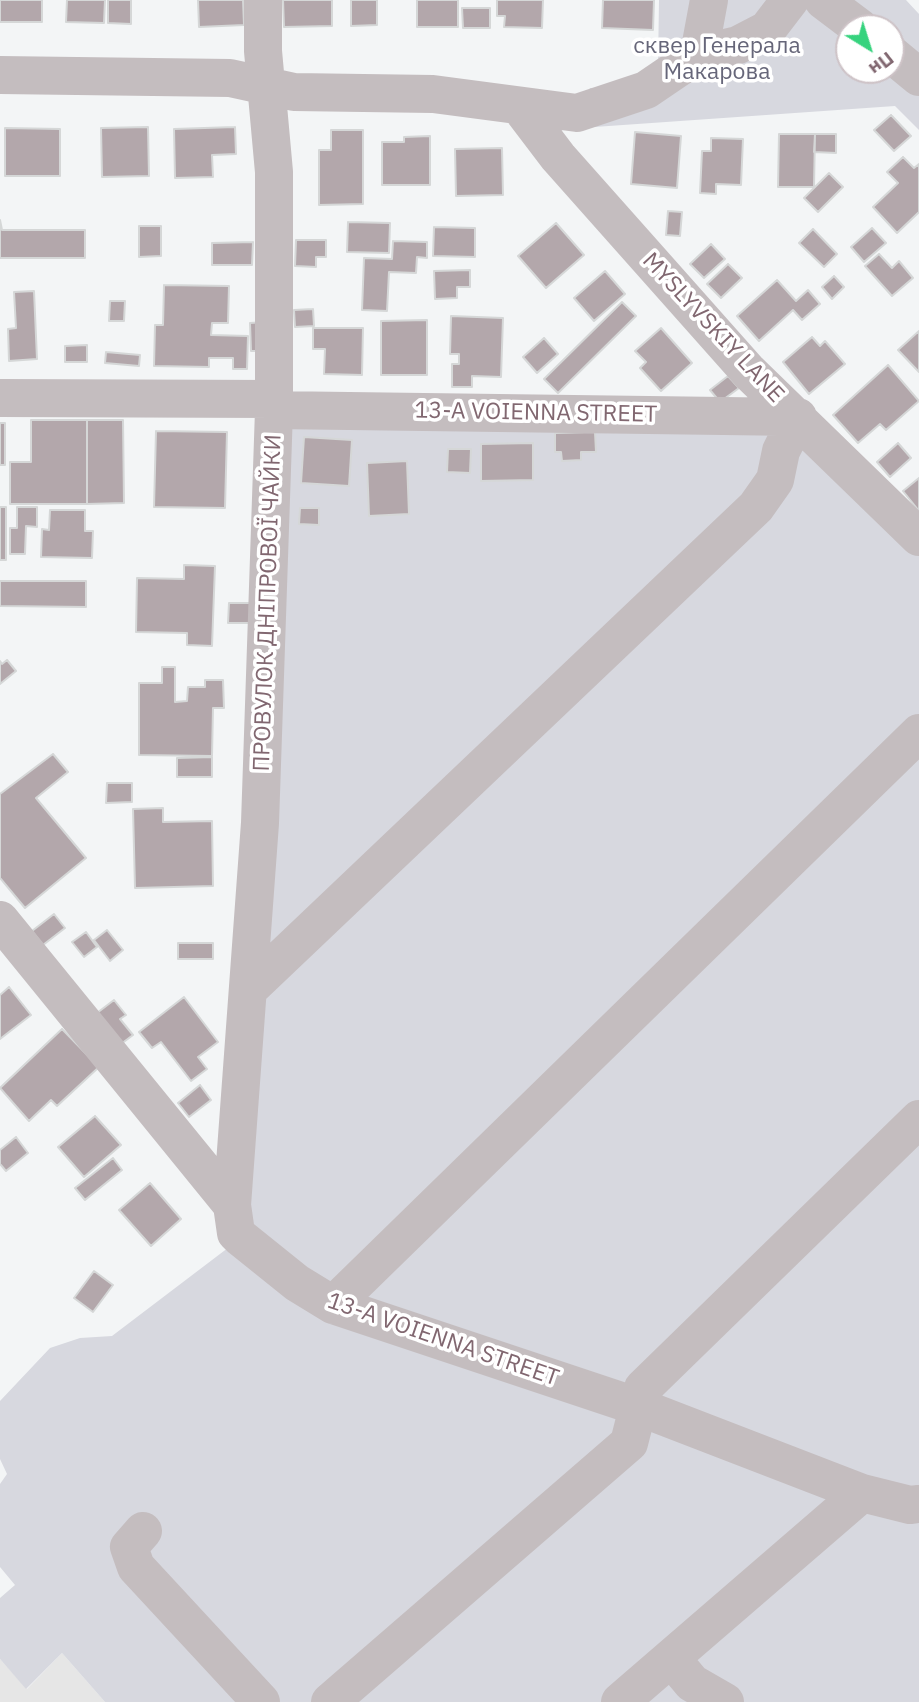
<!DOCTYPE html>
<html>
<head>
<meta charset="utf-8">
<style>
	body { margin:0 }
	#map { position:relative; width:919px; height:1702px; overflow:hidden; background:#f3f5f6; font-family:"IBM Plex Sans",sans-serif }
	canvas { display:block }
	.north { position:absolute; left:835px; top:14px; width:70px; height:70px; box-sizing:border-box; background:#fff; border:2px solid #cdc2c6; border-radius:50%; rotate:142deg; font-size:19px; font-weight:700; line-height:28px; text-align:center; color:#816770 }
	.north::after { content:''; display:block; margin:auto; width:24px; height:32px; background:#36d37e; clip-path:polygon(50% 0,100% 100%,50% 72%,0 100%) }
</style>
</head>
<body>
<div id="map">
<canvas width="919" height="1702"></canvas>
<div class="north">Пн</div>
</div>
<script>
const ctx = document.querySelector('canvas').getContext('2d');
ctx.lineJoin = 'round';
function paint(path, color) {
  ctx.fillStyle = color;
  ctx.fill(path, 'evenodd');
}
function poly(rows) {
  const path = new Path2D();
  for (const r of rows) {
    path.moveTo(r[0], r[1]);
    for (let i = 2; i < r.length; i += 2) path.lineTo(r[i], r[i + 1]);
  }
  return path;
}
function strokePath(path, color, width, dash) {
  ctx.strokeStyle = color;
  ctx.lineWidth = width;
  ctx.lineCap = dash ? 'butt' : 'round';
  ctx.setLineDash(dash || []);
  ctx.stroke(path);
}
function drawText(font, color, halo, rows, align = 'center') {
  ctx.font = font + ' "IBM Plex Sans",sans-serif';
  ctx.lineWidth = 7;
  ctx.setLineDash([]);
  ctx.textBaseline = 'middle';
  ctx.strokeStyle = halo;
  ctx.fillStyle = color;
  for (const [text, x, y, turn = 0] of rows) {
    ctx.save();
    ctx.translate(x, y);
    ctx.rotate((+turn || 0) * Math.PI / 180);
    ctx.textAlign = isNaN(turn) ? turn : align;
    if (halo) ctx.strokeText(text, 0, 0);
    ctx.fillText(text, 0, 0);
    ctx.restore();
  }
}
const built = poly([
	[62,1653,105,1702,0,1702,0,1659,27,1689]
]);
const green = poly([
	[659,0,906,0,919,14,919,130,895,106,580,128,583,102,590,88,626,87,658,66],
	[849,28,891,28,891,70,849,70],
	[766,423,811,440,919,550,919,1702,105,1702,62,1653,26,1689,0,1659,0,1598,15,1585,0,1567,0,1484,7,1474,0,1459,0,1401,50,1348,80,1338,112,1336,241,1238,285,426]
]);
const building = poly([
	[0,0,42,0,42,22,0,22,0,0],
	[67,0,105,0,104,23,66,22,67,0],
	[108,0,131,0,131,24,108,23,108,0],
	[198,0,243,0,244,25,199,27,198,0],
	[283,0,332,0,332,26,284,27,283,0],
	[351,0,377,0,377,25,351,26,351,0],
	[417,0,458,0,458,27,417,27,417,0],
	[497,0,543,0,542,28,504,27,505,16,497,16,497,0],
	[603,0,654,0,653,30,602,28,603,0],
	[462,8,490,8,490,28,463,28,462,8],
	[891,115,911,136,894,151,874,130,891,115],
	[148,127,149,176,102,177,101,128,148,127],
	[235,127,236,154,212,155,213,177,175,178,174,129,235,127],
	[5,128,60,129,60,176,5,176,5,128],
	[331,130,363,130,363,204,319,205,319,150,331,150,331,130],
	[635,132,681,136,677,188,631,184,635,132],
	[779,134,815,134,814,187,778,187,779,134],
	[815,134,836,134,836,153,814,152,815,134],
	[430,136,430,185,382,185,382,142,404,142,404,137,430,136],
	[711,138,743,139,741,185,716,184,716,194,700,193,702,151,711,151,711,138],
	[502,148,503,195,456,196,455,149,502,148],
	[903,157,914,168,919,164,919,212,897,233,873,207,898,183,887,172,903,157],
	[829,173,843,187,818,212,804,198,829,173],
	[668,211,682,212,680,236,666,235,668,211],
	[0,220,2,230,85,230,85,258,0,258,0,220],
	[348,222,390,223,389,253,347,252,348,222],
	[556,223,584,255,546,288,518,256,556,223],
	[139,226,161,226,161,256,139,257,139,226],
	[434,227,475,228,475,257,433,256,434,227],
	[872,228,886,243,864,262,851,247,872,228],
	[813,229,837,254,824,267,799,243,813,229],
	[296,240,326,240,326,257,316,257,316,267,295,266,296,240],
	[393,241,427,242,427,258,417,257,416,273,389,272,387,311,362,310,364,258,392,259,393,241],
	[253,242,252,265,212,265,212,243,253,242],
	[711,244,725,259,704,278,690,264,711,244],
	[879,254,892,268,899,261,913,278,892,296,865,266,879,254],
	[728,264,742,278,721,298,707,284,728,264],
	[470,270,470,287,457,287,457,298,435,299,434,271,470,270],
	[605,271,625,294,594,321,574,298,605,271],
	[834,276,844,287,832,299,822,287,834,276],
	[777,280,796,301,808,290,820,304,802,320,793,310,759,341,737,316,777,280],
	[164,285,229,286,228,323,212,323,211,335,248,336,247,369,233,369,233,358,209,358,209,367,154,366,155,325,163,325,164,285],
	[34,291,37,359,9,361,8,329,16,328,14,292,34,291],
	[110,301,125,301,124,321,109,321,110,301],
	[622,302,636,316,558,393,544,379,622,302],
	[313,309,314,326,295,327,294,310,313,309],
	[451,316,503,318,501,377,472,376,472,387,452,387,452,364,459,364,459,354,450,354,451,316],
	[427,320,427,375,381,375,381,321,427,320],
	[265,322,265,351,251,351,250,323,265,322],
	[313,328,363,328,362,375,324,374,325,349,313,349,313,328],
	[661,328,692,363,661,391,640,368,646,362,635,351,661,328],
	[919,331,919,372,898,350,919,331],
	[812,337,820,346,825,341,845,364,809,394,783,362,812,337],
	[544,338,558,354,537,373,523,357,544,338],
	[87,345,87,362,65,362,65,346,87,345],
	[106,352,140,355,139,366,105,363,106,352],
	[888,365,919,401,886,430,880,424,858,443,833,415,888,365],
	[728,376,739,388,720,402,710,390,728,376],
	[31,420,87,420,87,504,10,504,10,462,31,462,31,420],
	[87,420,123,420,124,503,87,504,87,420],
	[0,423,5,423,5,465,0,465,0,423],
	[156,431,227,432,225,508,154,507,156,431],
	[595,432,596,452,581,452,581,460,562,461,561,452,555,452,555,433,595,432],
	[304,437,352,440,349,486,301,483,304,437],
	[533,443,533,480,481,481,481,444,533,443],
	[898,443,911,458,890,477,877,462,898,443],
	[448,449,471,449,470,473,447,472,448,449],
	[407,461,409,514,369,516,367,463,407,461],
	[919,478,919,511,903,491,919,478],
	[0,507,6,507,6,560,0,560,0,507],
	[17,507,37,507,37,527,26,526,25,554,10,554,10,528,17,528,17,507],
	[300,508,319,508,319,525,299,524,300,508],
	[50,510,85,510,85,531,93,531,92,558,41,557,42,529,49,530,50,510],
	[184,565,215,566,212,646,187,645,187,633,136,632,137,578,184,579,184,565],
	[0,581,86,581,86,607,0,606,0,581],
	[229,603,252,603,251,623,228,623,229,603],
	[7,660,16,671,0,684,0,661,2,664,7,660],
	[162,667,175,667,175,702,187,701,188,687,205,687,205,680,223,680,224,708,213,708,212,756,139,755,139,683,162,683,162,667],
	[53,754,68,772,36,798,86,858,25,908,0,878,0,794,53,754],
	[212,757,212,777,177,777,177,758,212,757],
	[107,783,132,783,132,802,106,803,107,783],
	[163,808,163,822,212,821,213,886,135,888,133,809,163,808],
	[54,914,65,928,43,945,32,931,54,914],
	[107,930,123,950,110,961,94,940,107,930],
	[86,932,97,947,84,957,72,942,86,932],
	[178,943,213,943,213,959,178,959,178,943],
	[9,987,31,1015,0,1039,0,995,9,987],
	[184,997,218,1042,198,1057,207,1069,191,1081,161,1042,152,1048,139,1032,184,997],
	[114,1000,126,1015,120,1019,133,1035,121,1044,97,1013,114,1000],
	[62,1029,99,1067,57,1106,51,1100,29,1121,0,1088,62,1029],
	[200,1085,211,1100,189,1117,178,1103,200,1085],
	[95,1116,121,1145,84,1177,58,1147,95,1116],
	[16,1137,28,1153,6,1171,0,1164,0,1150,16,1137],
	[113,1158,122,1170,85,1200,75,1188,113,1158],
	[150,1183,181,1219,151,1246,119,1210,150,1183],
	[94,1271,113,1285,93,1312,74,1298,94,1271]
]);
const minor = poly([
	[823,0,860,28],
	[699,54,709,0],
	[891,54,919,77],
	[0,75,230,78,294,92,433,94,577,113,646,90,699,54,738,45,767,30,790,0],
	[520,107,558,157,749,372,919,537],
	[0,398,274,399],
	[274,410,798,417],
	[0,920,232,1205,236,1233,241,1238,297,1283,333,1305,639,1407,862,1493,910,1505,919,1504],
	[249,989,756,507,775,480,781,451,798,417],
	[232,1205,260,823,274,410,274,172,263,51,263,0],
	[333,1305,919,733],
	[143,1531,129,1547,136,1567,261,1702],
	[671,1658,692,1683,725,1702],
	[330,1702,629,1443,643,1388,919,1119],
	[620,1702,862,1493]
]);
const parkNames = [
	["сквер Генерала",717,46],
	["Макарова",717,72]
];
const streetNames = [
	["MYSLYVSKIY LANE",713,328,47],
	["13-A VOIENNA STREET",536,413,1],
	["ПРОВУЛОК ДНІПРОВОЇ ЧАЙКИ",268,603,-88],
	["13-A VOIENNA STREET",443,1340,19]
];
paint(built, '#e6e6e6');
paint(green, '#d7d8df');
paint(building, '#b3a7ab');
strokePath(building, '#d5d7d7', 2);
strokePath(minor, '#c4bdbf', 38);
drawText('23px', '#666679', '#fff', parkNames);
drawText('23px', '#816770', '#fff', streetNames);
</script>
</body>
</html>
